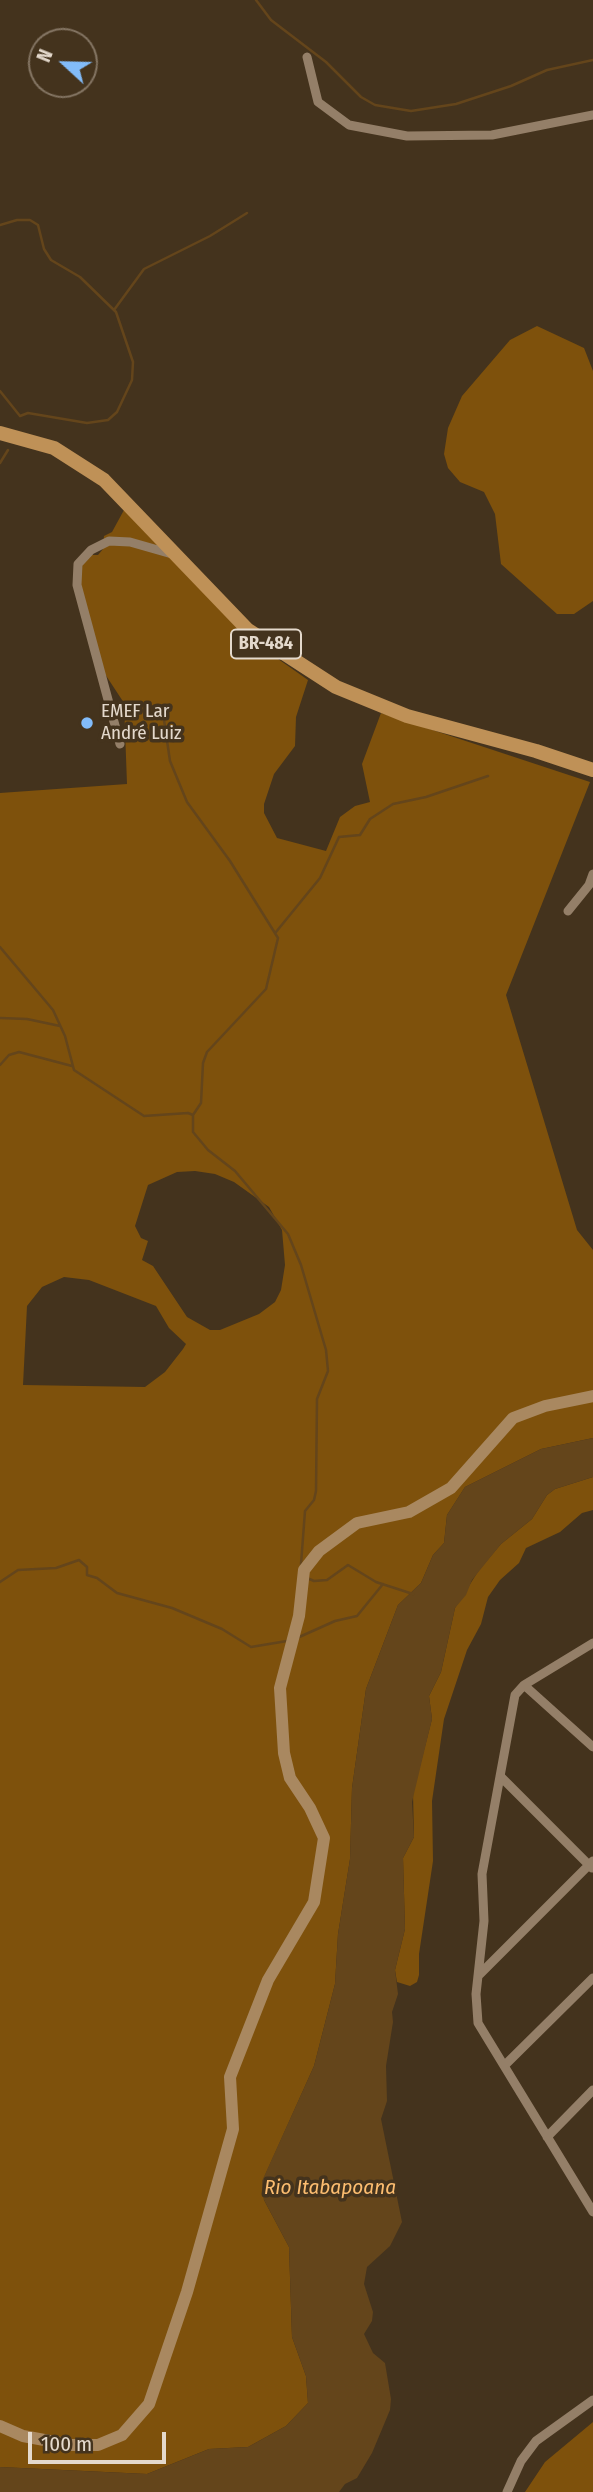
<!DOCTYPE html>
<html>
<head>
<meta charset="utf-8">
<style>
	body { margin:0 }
	#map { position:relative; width:593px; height:2492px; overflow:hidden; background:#44331d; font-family:"Fira Sans Condensed",sans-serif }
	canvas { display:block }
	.north { position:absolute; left:28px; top:28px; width:70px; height:70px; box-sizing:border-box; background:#44331d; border:2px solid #847563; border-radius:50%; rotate:292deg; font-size:19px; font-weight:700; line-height:28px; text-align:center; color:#e4d9cc }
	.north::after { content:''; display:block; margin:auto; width:24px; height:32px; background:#82bcfa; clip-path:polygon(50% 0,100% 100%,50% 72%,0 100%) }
	.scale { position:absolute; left:28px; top:2432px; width:138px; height:32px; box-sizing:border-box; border:4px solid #e4d9cc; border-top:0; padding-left:9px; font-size:21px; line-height:24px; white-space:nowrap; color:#e4d9cc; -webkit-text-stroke:5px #44331d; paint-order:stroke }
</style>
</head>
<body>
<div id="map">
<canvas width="593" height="2492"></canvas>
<div class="north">N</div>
<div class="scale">100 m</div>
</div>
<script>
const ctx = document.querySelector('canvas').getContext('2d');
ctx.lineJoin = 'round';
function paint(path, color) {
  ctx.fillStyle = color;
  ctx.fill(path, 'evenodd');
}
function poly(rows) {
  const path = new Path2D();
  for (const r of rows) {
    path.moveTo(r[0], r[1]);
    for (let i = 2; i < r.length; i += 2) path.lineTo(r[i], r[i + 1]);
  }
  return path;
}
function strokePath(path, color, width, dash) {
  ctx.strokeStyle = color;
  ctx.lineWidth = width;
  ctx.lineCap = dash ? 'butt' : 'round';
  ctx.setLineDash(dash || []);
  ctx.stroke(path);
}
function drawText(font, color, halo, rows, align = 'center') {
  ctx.font = font + ' "Fira Sans Condensed",sans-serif';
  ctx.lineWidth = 7;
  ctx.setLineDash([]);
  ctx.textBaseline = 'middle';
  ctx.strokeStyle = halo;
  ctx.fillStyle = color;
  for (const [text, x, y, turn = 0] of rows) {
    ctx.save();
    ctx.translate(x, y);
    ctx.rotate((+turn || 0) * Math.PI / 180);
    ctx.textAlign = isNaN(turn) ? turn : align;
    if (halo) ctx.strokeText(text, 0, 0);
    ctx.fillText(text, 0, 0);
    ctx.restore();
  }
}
const green = poly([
	[537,326,584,348,593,371,593,601,574,614,557,614,501,564,495,514,484,492,460,482,448,468,444,454,448,428,462,396,510,340],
	[124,510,244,635,308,680,296,717,295,746,274,774,264,804,264,813,277,838,326,851,340,817,355,806,370,802,362,764,381,713,590,782,506,995,577,1230,593,1250,593,1438,541,1449,465,1487,447,1515,444,1543,433,1555,421,1583,398,1605,366,1689,352,1788,350,1859,338,1934,335,1984,314,2066,262,2182,264,2200,289,2247,292,2337,306,2376,308,2403,286,2426,248,2447,209,2449,147,2474,0,2467,0,793,127,784,124,703,103,671,77,571,90,555,98,555,103,549,104,536,112,532],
	[195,1171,215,1174,234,1182,269,1207,282,1230,285,1265,281,1290,275,1302,259,1314,220,1330,210,1330,187,1317,153,1266,142,1260,148,1241,141,1238,135,1226,148,1185,177,1172],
	[64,1277,89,1280,156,1306,169,1328,186,1344,183,1349,165,1372,145,1387,23,1385,27,1306,42,1287],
	[593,1477,593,1510,582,1513,560,1532,526,1548,519,1563,500,1580,488,1597,481,1624,467,1650,444,1719,432,1801,433,1861,419,1954,419,1975,417,1982,410,1986,397,1982,395,1970,405,1929,403,1858,414,1837,413,1793,432,1719,429,1696,441,1672,455,1608,479,1570,501,1544,532,1519,547,1495,555,1489],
	[593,2422,593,2492,525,2492,545,2462]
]);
const water = poly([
	[593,1438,593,1477,555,1489,547,1495,532,1519,501,1544,472,1580,466,1595,455,1608,441,1672,429,1696,432,1719,412,1802,414,1837,403,1858,405,1929,395,1970,398,1994,392,2012,393,2022,386,2066,387,2101,381,2119,402,2222,390,2246,367,2267,364,2284,373,2312,372,2321,364,2334,373,2353,385,2363,391,2399,390,2410,372,2453,357,2478,345,2484,339,2492,0,2492,0,2467,147,2474,209,2449,248,2447,286,2426,308,2403,306,2376,292,2337,289,2247,264,2200,262,2181,314,2066,335,1984,338,1934,350,1859,352,1788,366,1689,398,1605,421,1583,433,1555,444,1543,447,1515,465,1487,541,1449]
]);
const stream = poly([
	[256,0,271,20,326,62,361,97,375,105,411,111,456,104,511,86,547,70,593,60],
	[0,225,17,220,30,220,38,225,44,249,51,260,80,277,116,312,133,362,132,380,117,412,108,420,87,423,28,413,20,416],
	[114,310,144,269,210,236,247,213],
	[0,391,20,416],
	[0,463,8,450],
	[164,720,170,761,187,802,230,861,278,938,266,989,207,1052,203,1063,201,1103,193,1115,193,1132,208,1150,235,1171,288,1234,301,1265,326,1350,328,1371,317,1399,316,1491,314,1500,305,1511,301,1564],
	[276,932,320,878,339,837,360,835,370,819,393,804,426,797,488,776],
	[0,947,53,1010,65,1036,74,1070,144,1116,188,1113,193,1115],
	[0,1018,27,1019,60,1026],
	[0,1065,9,1055,19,1052,72,1066],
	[307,1578,314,1581,327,1580,348,1565,376,1582,413,1594],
	[0,1582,18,1570,56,1568,79,1560,87,1567,87,1575,97,1578,117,1593,172,1608,222,1629,251,1647,287,1641],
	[297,1638,335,1621,357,1616,383,1584]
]);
const street = poly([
	[307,57,318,102,349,125,407,136,492,135,593,115],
	[120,744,77,585,78,564,91,550,109,541,130,542,172,554],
	[568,911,589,885,593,874],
	[593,1643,524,1685,515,1695,482,1874,484,1921,476,1994,478,2023,593,2212],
	[524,1685,593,1747],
	[500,1776,592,1868],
	[478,1976,593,1861],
	[506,2064,593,1978],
	[547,2137,593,2090],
	[507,2492,521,2461,536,2441,593,2400]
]);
const secondary = poly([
	[0,2426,23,2436,71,2445,98,2445,122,2435,149,2404,187,2292,233,2129,230,2077,268,1980,314,1902,324,1838,310,1808,290,1778,284,1753,280,1688,299,1616,304,1570,319,1551,357,1523,409,1512,451,1488,513,1418,545,1406,593,1396]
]);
const primary = poly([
	[0,433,54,448,104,480,248,630,336,687,407,716,536,751,593,770]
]);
const markers = [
	[87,723,7,"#82bcfa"]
];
const shields = [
	[266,644,70]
];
const shieldNames = [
	["BR-484",266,644]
];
const poiNames = [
	["EMEF Lar",101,712],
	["André Luiz",101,734]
];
const waterNames = [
	["Rio Itabapoana",330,2188]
];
paint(green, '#7e510c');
paint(water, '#64451b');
strokePath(stream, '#64451b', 2.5);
strokePath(street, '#947f68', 9);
strokePath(secondary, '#a98860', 12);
strokePath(primary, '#bf9157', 14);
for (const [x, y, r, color] of markers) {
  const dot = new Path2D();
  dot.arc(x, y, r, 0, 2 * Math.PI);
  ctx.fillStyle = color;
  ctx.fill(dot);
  strokePath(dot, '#44331d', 2.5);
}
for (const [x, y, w] of shields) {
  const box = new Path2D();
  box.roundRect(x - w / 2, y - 14.5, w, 29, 5);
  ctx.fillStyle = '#44331d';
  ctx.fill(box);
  strokePath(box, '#e4d9cc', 2);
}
drawText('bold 18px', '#e4d9cc', null, shieldNames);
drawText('19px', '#e4d9cc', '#44331d', poiNames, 'left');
drawText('italic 21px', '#fcbd70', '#44331d', waterNames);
</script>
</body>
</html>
